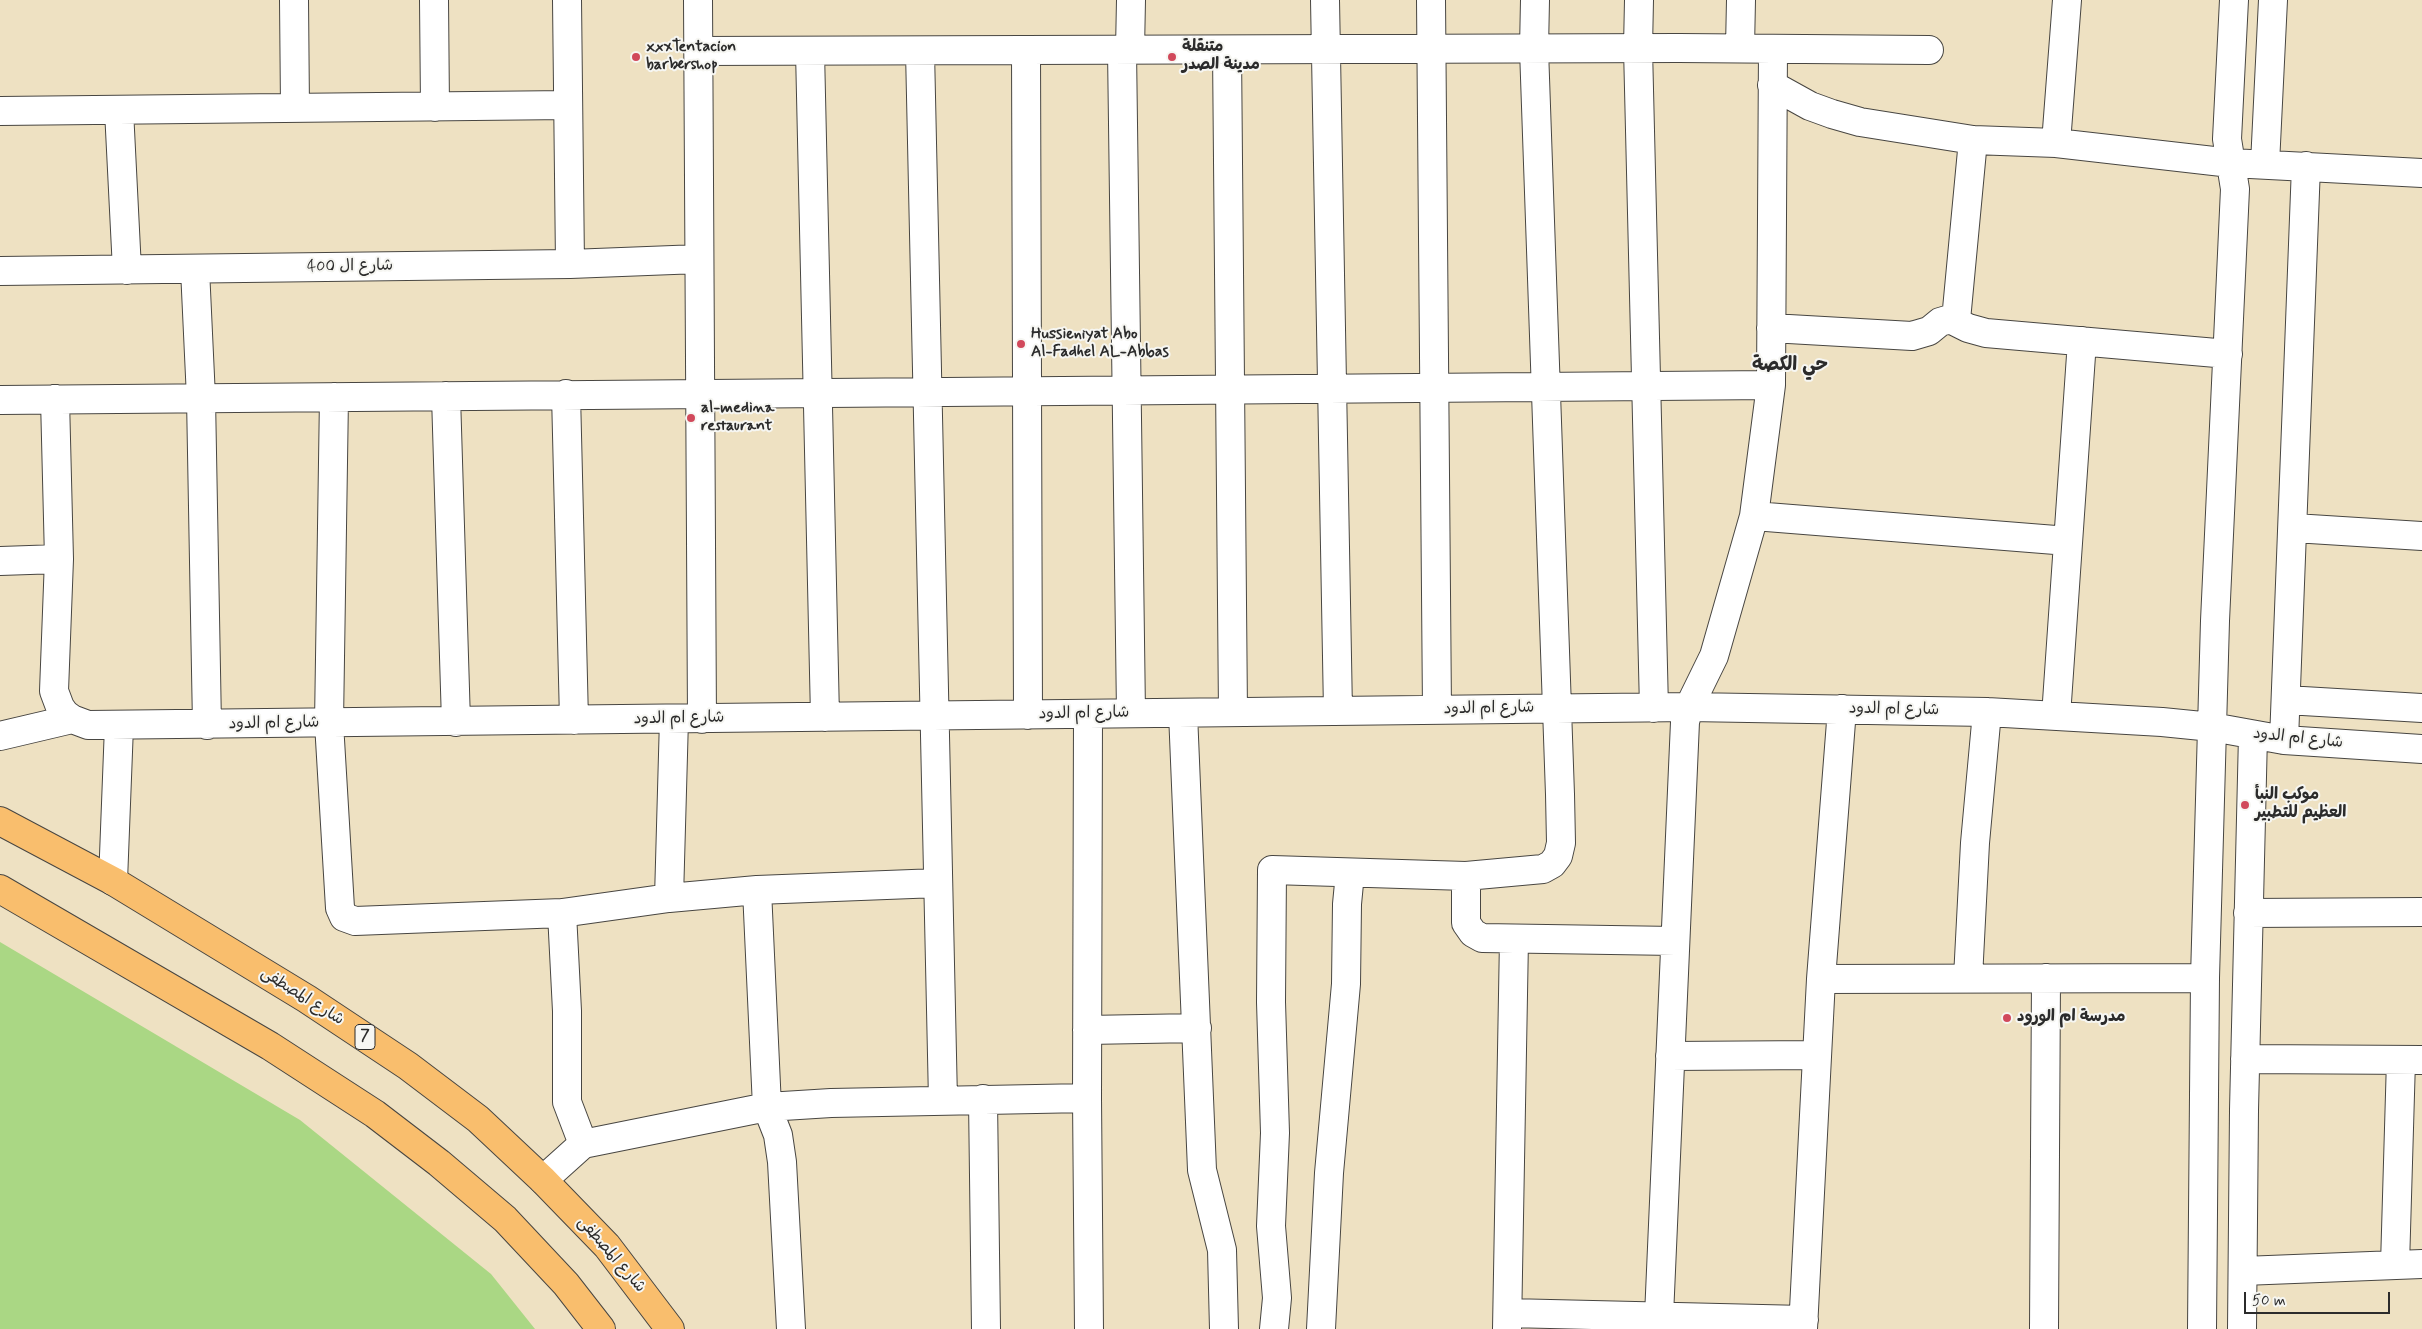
<!DOCTYPE html>
<html>
<head>
<meta charset="utf-8">
<style>
	body { margin:0 }
	#map { position:relative; width:2422px; height:1329px; overflow:hidden; background:#eee1c2; font-family:Mynerve,sans-serif }
	canvas { display:block }
	.scale { position:absolute; left:2244px; top:1292px; width:146px; height:22px; box-sizing:border-box; border:2px solid #2b2b2b; border-top:0; padding-left:6px; font-size:15px; line-height:18px; white-space:nowrap; color:#2b2b2b; -webkit-text-stroke:4px #f6f6f2; paint-order:stroke }
</style>
</head>
<body>
<div id="map">
<canvas width="2422" height="1329"></canvas>
<div class="scale">50 m</div>
</div>
<script>
const ctx = document.querySelector('canvas').getContext('2d');
ctx.lineJoin = 'round';
function paint(path, color) {
  ctx.fillStyle = color;
  ctx.fill(path, 'evenodd');
}
function poly(rows) {
  const path = new Path2D();
  for (const r of rows) {
    path.moveTo(r[0], r[1]);
    for (let i = 2; i < r.length; i += 2) path.lineTo(r[i], r[i + 1]);
  }
  return path;
}
function strokePath(path, color, width, dash) {
  ctx.strokeStyle = color;
  ctx.lineWidth = width;
  ctx.lineCap = dash ? 'butt' : 'round';
  ctx.setLineDash(dash || []);
  ctx.stroke(path);
}
function drawText(font, color, halo, rows, align = 'center') {
  ctx.font = font + ' Mynerve,"Playpen Sans Arabic",sans-serif';
  ctx.lineWidth = 4;
  ctx.setLineDash([]);
  ctx.textBaseline = 'middle';
  ctx.strokeStyle = halo;
  ctx.fillStyle = color;
  for (const [text, x, y, turn = 0] of rows) {
    ctx.save();
    ctx.translate(x, y);
    ctx.rotate((+turn || 0) * Math.PI / 180);
    ctx.textAlign = isNaN(turn) ? turn : align;
    if (halo) ctx.strokeText(text, 0, 0);
    ctx.fillText(text, 0, 0);
    ctx.restore();
  }
}
const green = poly([
	[0,942,300,1120,491,1274,535,1329,0,1329]
]);
const minor = poly([
	[294,0,295,108],
	[434,0,435,107],
	[567,0,570,264],
	[698,0,702,719],
	[1325,0,1338,711],
	[1431,0,1437,710],
	[1639,0,1638,48,1654,708],
	[1740,48,1741,0],
	[1026,50,1028,715],
	[1122,50,1131,713],
	[1130,50,1131,0],
	[1227,50,1233,712],
	[698,51,1679,48,1929,50],
	[810,51,825,717],
	[920,51,943,1100],
	[1772,85,1810,106,1832,114,1860,122,1973,140,2056,143,2231,163,2422,173],
	[119,110,127,270],
	[0,111,568,105],
	[2056,143,2067,0],
	[2265,164,2273,0],
	[195,269,201,398,207,725],
	[0,271,570,264,699,259],
	[1956,320,1973,140],
	[1771,328,1912,336,1929,331,1940,322,1950,319,1968,328,1986,333,2228,354],
	[566,394,574,720],
	[446,396,456,722],
	[334,397,329,723,340,908,344,917,355,921,562,913,669,898,757,890,938,883],
	[55,399,59,559,54,691,60,707,65,714,72,719,88,725,1689,707,1987,712,2162,722,2212,727,2284,740,2422,749],
	[0,400,1771,385],
	[1754,516,2068,541],
	[2294,528,2422,536],
	[0,561,59,559],
	[2286,700,2422,708],
	[1183,713,1202,1170,1222,1250,1224,1329],
	[1088,714,1087,1098,1089,1329],
	[2056,716,2082,341],
	[0,736,72,719],
	[2284,740,2306,166],
	[1466,876,1466,923,1473,933,1482,938,1675,941],
	[113,881,119,726],
	[757,890,767,1107,778,1135,782,1162,791,1329],
	[669,898,674,719],
	[562,913,567,1011,567,1102,583,1144,767,1107,831,1103,1087,1098],
	[2248,913,2422,912],
	[1968,978,1975,843,1987,712],
	[1821,979,2205,978],
	[1087,1030,1197,1028],
	[1670,1056,1817,1055],
	[2245,1059,2422,1060],
	[983,1099,986,1329],
	[543,1180,583,1144],
	[2395,1265,2401,1060],
	[2243,1271,2422,1264],
	[1508,1313,1804,1320],
	[1659,1316,1685,722,1689,707,1714,656,1754,516,1771,385,1773,49],
	[1274,1329,1277,1298,1271,1226,1275,1133,1271,1002,1272,870,1466,876,1543,869,1552,864,1558,856,1561,843,1560,794,1534,49,1535,0],
	[1321,1329,1329,1173,1346,984,1347,904,1350,873],
	[1507,1329,1514,939],
	[1803,1329,1821,979,1842,709],
	[2044,1329,2046,978],
	[2202,1329,2205,978,2215,621,2235,189,2227,139,2234,0],
	[2242,1329,2244,1110,2253,735]
]);
const highway = poly([
	[0,821,113,881,307,999,408,1066,478,1119,543,1180,607,1246,670,1329],
	[0,889,270,1046,375,1114,439,1163,505,1219,566,1284,601,1329]
]);
const markers = [
	[636,57,5,"#d1495b"],
	[1172,57,5,"#d1495b"],
	[1021,344,5,"#d1495b"],
	[691,418,5,"#d1495b"],
	[2245,805,5,"#d1495b"],
	[2007,1018,5,"#d1495b"]
];
const shields = [
	[365,1037,20]
];
const shieldNames = [
	["7",365,1037]
];
const poiNames = [
	["xxxTentacion",646,48],
	["barbershop",646,66],
	["متنقلة",1182,48],
	["مدينة الصدر",1182,66],
	["Hussieniyat Abo",1031,335],
	["Al-Fadhel AL-Abbas",1031,353],
	["al-medina",701,409],
	["restaurant",701,427],
	["موكب النبأ",2255,796],
	["العظيم للتطبير",2255,814],
	["مدرسة ام الورود",2017,1018]
];
const streetNames = [
	["شارع ال 400",350,267,-1],
	["شارع ام الدود",1489,709,-1],
	["شارع ام الدود",1894,710,1],
	["شارع ام الدود",1084,714,-1],
	["شارع ام الدود",679,719,-1],
	["شارع ام الدود",274,724,-1],
	["شارع ام الدود",2298,739,6],
	["شارع المصطفى",302,997,32],
	["شارع المصطفى",611,1255,49]
];
const quarterNames = [
	["حي الكصة",1790,366]
];
paint(green, '#aad784');
strokePath(minor, '#484642', 30);
strokePath(highway, '#484642', 30);
strokePath(minor, '#fff', 28);
strokePath(highway, '#f9be6d', 28);
for (const [x, y, r, color] of markers) {
  const dot = new Path2D();
  dot.arc(x, y, r, 0, 2 * Math.PI);
  ctx.fillStyle = color;
  ctx.fill(dot);
  strokePath(dot, '#f6f6f2', 2);
}
for (const [x, y, w] of shields) {
  const box = new Path2D();
  box.roundRect(x - w / 2, y - 12.5, w, 25, 4);
  ctx.fillStyle = '#f6f6f2';
  ctx.fill(box);
  strokePath(box, '#2b2b2b', 1);
}
drawText('bold 15px', '#2b2b2b', null, shieldNames);
drawText('bold 16px', '#2b2b2b', '#f6f6f2', poiNames, 'left');
drawText('16px', '#2b2b2b', '#f6f6f2', streetNames);
drawText('bold 19px', '#2b2b2b', '#f6f6f2', quarterNames);
</script>
</body>
</html>
